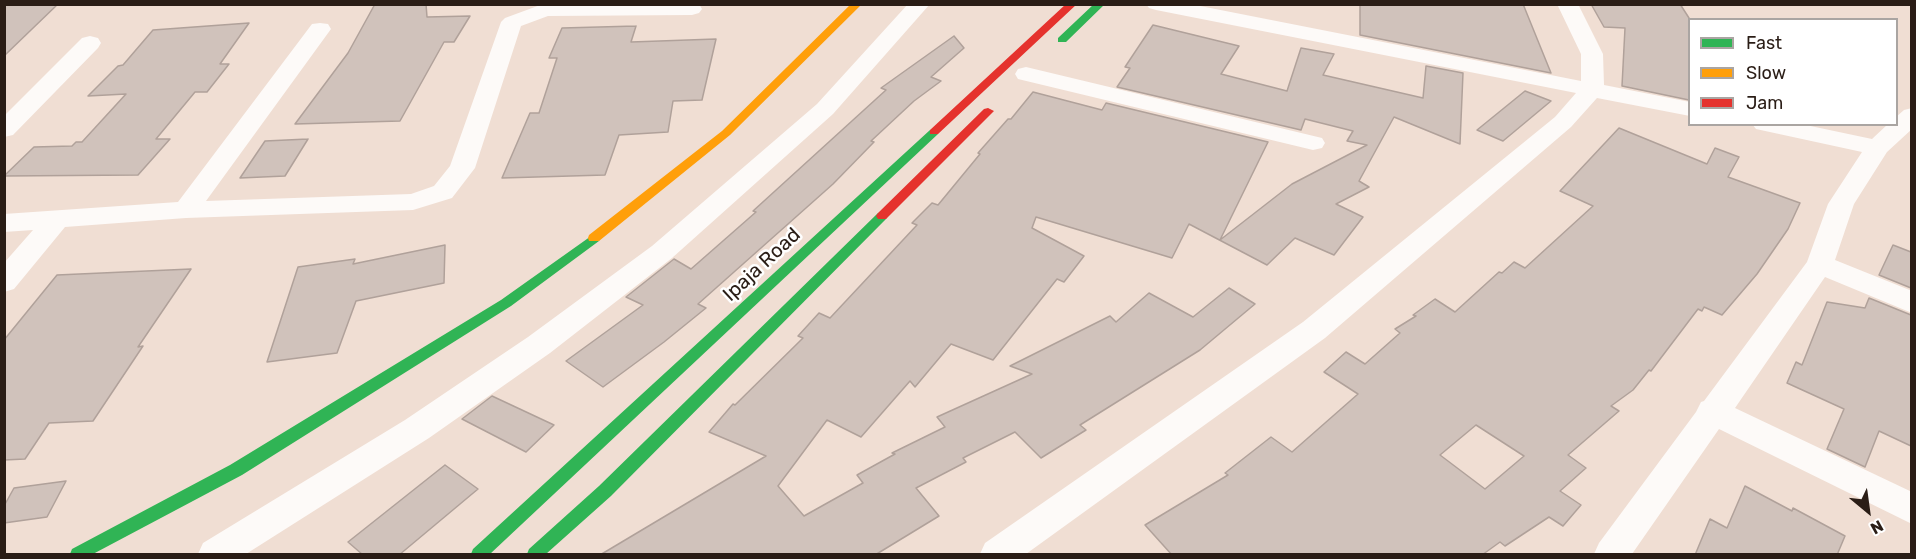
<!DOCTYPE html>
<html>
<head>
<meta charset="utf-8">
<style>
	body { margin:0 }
	#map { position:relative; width:1916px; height:559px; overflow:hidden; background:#f0ded3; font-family:Rubik,sans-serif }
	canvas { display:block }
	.frame { position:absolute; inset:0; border:6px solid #2a1d16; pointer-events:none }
	.legend { position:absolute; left:1688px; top:18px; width:210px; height:108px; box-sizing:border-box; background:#fff; border:2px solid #aaa5a2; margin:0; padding:8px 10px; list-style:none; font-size:18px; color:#2a1d16 }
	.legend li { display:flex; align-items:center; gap:12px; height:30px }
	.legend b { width:30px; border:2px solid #aaa5a2 }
	.north { position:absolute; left:1838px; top:481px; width:60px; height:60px; -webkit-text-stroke:4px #fff; paint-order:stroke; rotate:151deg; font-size:16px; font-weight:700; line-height:24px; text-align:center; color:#2a1d16 }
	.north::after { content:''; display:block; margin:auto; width:21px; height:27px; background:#2a1d16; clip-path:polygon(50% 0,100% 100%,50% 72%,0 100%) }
</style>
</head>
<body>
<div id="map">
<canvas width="1916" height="559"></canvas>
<div class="frame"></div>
<ul class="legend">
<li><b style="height:8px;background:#30b455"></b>Fast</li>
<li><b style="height:8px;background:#ff9f0a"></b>Slow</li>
<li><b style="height:8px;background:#e5322d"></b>Jam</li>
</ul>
<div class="north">N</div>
</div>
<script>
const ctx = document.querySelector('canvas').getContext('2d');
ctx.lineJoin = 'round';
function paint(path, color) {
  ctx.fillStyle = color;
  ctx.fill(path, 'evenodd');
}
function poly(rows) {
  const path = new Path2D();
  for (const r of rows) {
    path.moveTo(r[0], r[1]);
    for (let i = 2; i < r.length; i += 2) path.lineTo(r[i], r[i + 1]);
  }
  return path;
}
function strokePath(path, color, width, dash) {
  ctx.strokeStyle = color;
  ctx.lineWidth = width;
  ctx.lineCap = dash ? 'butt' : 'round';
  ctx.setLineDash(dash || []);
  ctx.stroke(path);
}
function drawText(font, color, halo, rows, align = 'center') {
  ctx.font = font + ' Rubik,sans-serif';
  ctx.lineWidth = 5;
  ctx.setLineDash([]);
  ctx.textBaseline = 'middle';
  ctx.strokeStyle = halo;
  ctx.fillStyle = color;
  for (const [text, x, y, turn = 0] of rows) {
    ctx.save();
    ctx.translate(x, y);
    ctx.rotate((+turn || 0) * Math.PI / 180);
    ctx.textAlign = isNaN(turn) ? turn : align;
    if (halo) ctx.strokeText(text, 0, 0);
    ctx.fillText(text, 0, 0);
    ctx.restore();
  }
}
const building = poly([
	[4,4,58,4,4,56,4,4],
	[375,4,426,4,427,17,470,16,454,42,444,42,400,121,295,124,348,53,375,4],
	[1360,4,1523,4,1551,73,1360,35,1360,4],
	[1591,4,1680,4,1689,18,1689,100,1622,86,1625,28,1604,27,1591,4],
	[249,23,220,64,229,64,207,92,195,92,156,139,170,139,138,175,4,176,34,147,72,146,76,142,82,142,126,94,88,96,118,66,123,65,153,30,249,23],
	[1153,25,1239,46,1221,74,1287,91,1301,48,1334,54,1323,75,1423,98,1426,66,1463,73,1460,144,1394,117,1359,181,1369,187,1336,204,1363,217,1334,255,1295,238,1267,265,1189,224,1172,258,1036,217,1032,228,1084,256,1064,282,1057,279,993,360,951,344,915,387,910,381,861,437,827,420,778,486,804,516,863,483,857,475,895,454,892,453,945,427,937,417,1032,374,1010,366,1110,316,1116,322,1149,293,1193,317,1229,288,1255,304,1200,350,1080,425,1086,430,1041,458,1015,432,963,458,966,462,916,488,939,516,875,555,600,555,766,456,709,432,733,404,735,405,803,338,798,336,819,313,830,318,917,225,912,223,932,203,938,205,980,154,978,153,1008,119,1011,119,1033,92,1102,110,1106,103,1268,142,1220,240,1292,184,1367,145,1347,141,1353,131,1305,119,1301,130,1117,87,1130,68,1125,67,1153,25],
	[636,26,631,42,716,39,702,100,673,101,668,132,619,135,605,175,502,178,530,113,539,113,557,58,549,58,562,28,636,26],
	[954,36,964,48,931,77,941,81,914,101,871,141,874,142,833,184,698,304,706,308,664,342,603,387,566,361,643,305,626,297,674,259,691,269,756,212,753,211,886,90,881,88,954,36],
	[1525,91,1551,101,1503,141,1477,130,1525,91],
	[1619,128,1707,164,1715,148,1739,157,1728,177,1800,203,1788,229,1757,274,1722,315,1704,307,1702,311,1698,309,1651,371,1649,370,1633,390,1611,406,1619,411,1568,455,1586,468,1560,491,1581,505,1563,526,1549,517,1505,546,1500,542,1482,555,1172,555,1145,525,1228,475,1225,473,1271,437,1292,452,1358,394,1324,372,1346,352,1365,364,1400,333,1395,329,1416,316,1413,315,1435,299,1455,312,1499,272,1502,273,1514,262,1525,268,1593,206,1560,191,1619,128],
	[1476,425,1524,456,1485,489,1440,455,1476,425],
	[308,139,285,176,240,178,265,141,308,139],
	[445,245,444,283,356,301,337,353,267,362,298,267,355,259,353,264,445,245],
	[1893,245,1911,252,1911,288,1879,275,1893,245],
	[191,269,138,347,143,346,93,421,49,423,25,459,4,460,4,340,57,275,191,269],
	[1869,298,1911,315,1911,446,1879,431,1865,467,1827,449,1844,409,1787,383,1796,362,1802,365,1827,302,1865,308,1869,298],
	[492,396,554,425,526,452,462,419,492,396],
	[445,465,478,489,399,555,363,555,348,542,445,465],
	[66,481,47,517,4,523,4,506,14,488,66,481],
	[1745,486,1792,511,1793,508,1845,536,1837,555,1695,555,1710,519,1727,528,1745,486]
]);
const street = poly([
	[543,4,699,4,702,9,699,13,692,15,548,16,521,26,475,168,452,198,413,210,186,218,65,227,14,289,4,292,4,263,33,230,4,232,4,214,178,202,312,24,320,23,328,24,331,29,206,201,411,194,434,186,450,166,501,22,505,18,543,4],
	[908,4,930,4,833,114,672,258,550,353,429,438,246,554,198,554,203,543,405,420,528,337,652,246,817,104,908,4],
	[1146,4,1190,4,1581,81,1581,54,1557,4,1578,4,1603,54,1604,85,1690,102,1690,116,1597,98,1571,127,1325,338,1026,554,980,554,985,543,1303,322,1555,117,1576,93,1156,10,1149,8,1146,4],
	[90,36,98,38,101,43,98,48,13,135,4,137,4,116,82,38,90,36],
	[1026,67,1322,138,1325,143,1322,148,1313,150,1018,79,1015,74,1018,69,1026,67],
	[1912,108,1912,129,1887,152,1854,204,1835,260,1912,291,1912,313,1825,277,1735,408,1912,492,1912,524,1719,429,1632,554,1594,554,1599,543,1696,412,1701,402,1704,401,1807,262,1828,204,1862,152,1756,129,1752,124,1801,124,1872,139,1888,124,1896,124,1896,117,1904,110,1912,108]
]);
const fast = poly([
	[1094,4,1105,4,1066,42,1058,42,1058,38,1094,4],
	[934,129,938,130,938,134,490,554,471,554,473,549,930,130,934,129],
	[882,212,888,216,886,219,611,496,546,554,527,554,529,549,599,486,878,213,882,212],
	[594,234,599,235,600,238,599,241,511,306,242,475,93,554,70,554,72,549,230,465,501,300,594,234]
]);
const slow = poly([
	[851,4,862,4,730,135,599,241,589,241,588,238,589,235,722,131,851,4]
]);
const jam = poly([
	[1066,4,1077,4,938,134,930,134,930,130,1066,4],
	[988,108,994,111,886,219,878,219,876,216,878,213,984,109,988,108]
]);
const streetNames = [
	["Ipaja Road",762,265,-43]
];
paint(building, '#d0c2bb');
strokePath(building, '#b0a19a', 1.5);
paint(street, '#fdfaf8');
paint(fast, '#30b455');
paint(slow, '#ff9f0a');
paint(jam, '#e5322d');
drawText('20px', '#2a1d16', '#fff', streetNames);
</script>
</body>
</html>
